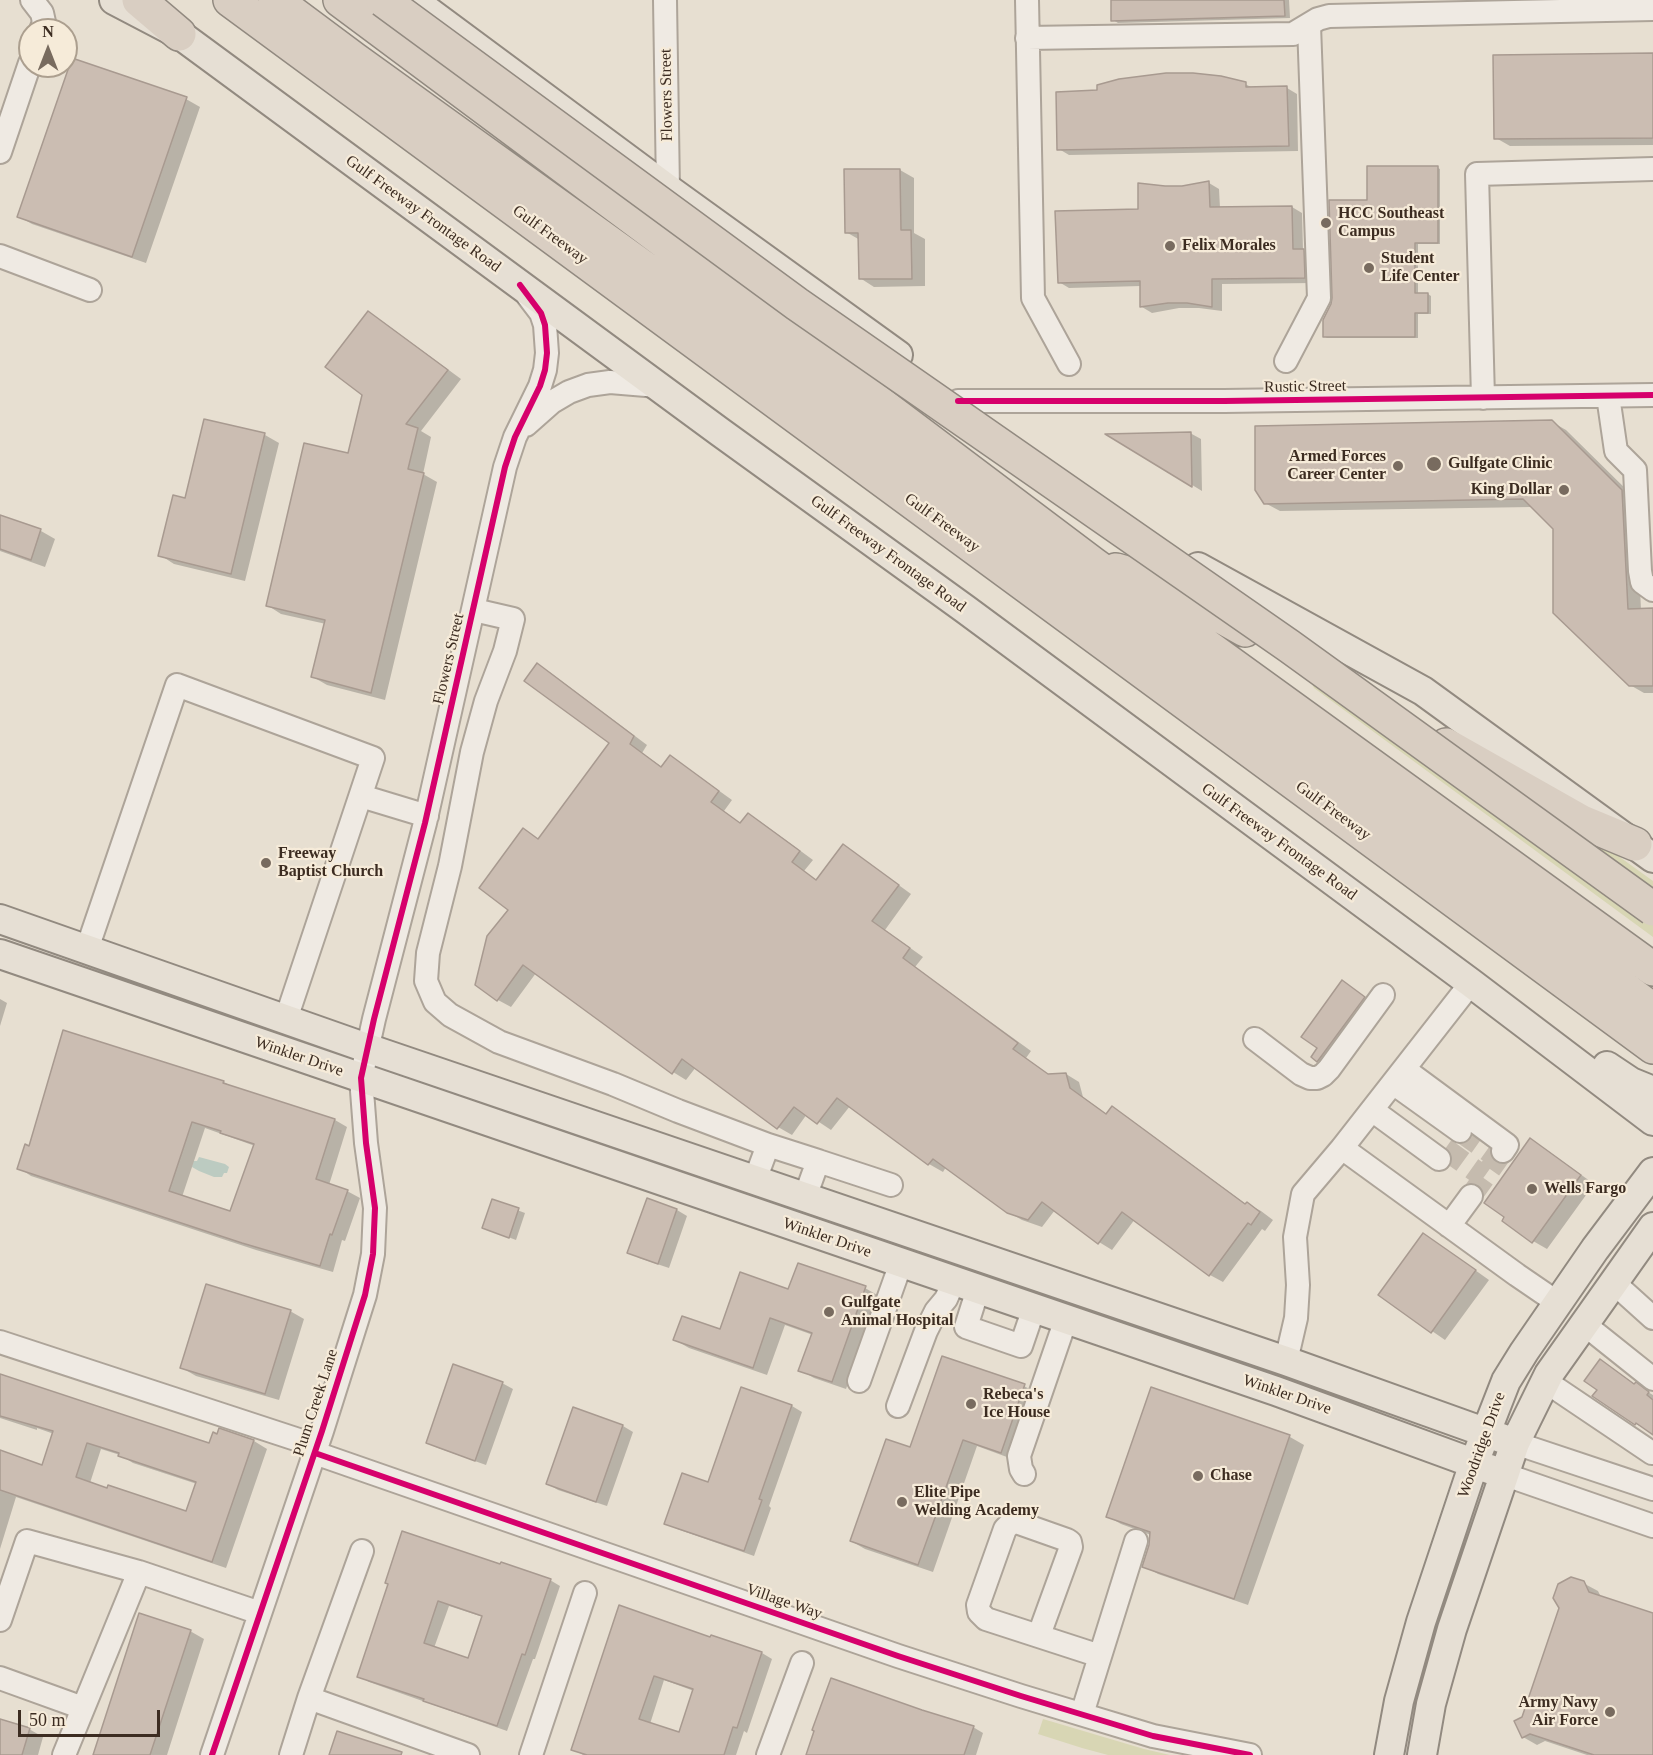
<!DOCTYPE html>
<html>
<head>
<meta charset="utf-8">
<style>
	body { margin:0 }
	#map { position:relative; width:1653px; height:1755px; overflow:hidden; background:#e7dfd1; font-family:Georgia,serif }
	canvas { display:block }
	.north { position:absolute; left:18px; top:18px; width:60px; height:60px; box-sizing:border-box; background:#f6ebd9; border:2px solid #ac9f8f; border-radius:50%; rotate:0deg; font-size:16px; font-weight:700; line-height:24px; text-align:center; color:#3c2c21 }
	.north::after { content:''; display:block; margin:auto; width:21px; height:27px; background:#786b5f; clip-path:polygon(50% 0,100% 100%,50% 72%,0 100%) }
	.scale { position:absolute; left:18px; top:1710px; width:142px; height:27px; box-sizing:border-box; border:3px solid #3c2c21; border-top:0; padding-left:8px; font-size:18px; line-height:21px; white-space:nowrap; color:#3c2c21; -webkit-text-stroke:4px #f6ebd9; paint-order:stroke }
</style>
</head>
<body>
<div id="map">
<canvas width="1653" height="1755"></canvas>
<div class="north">N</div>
<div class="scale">50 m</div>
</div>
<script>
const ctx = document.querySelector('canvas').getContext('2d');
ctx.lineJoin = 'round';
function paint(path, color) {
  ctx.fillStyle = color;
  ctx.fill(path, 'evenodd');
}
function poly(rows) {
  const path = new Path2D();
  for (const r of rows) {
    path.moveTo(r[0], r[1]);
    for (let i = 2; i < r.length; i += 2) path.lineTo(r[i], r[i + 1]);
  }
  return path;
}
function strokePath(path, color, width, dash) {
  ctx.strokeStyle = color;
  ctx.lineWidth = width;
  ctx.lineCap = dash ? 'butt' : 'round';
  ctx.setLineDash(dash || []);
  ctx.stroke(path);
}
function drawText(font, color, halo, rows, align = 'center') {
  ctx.font = font + ' Georgia,serif';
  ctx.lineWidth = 4.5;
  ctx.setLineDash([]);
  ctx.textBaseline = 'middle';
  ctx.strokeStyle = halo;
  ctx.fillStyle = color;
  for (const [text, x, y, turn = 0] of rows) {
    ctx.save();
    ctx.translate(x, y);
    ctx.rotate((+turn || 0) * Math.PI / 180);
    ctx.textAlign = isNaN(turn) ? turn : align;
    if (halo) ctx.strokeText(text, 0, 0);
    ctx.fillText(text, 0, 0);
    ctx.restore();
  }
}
const green = poly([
	[1308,676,1603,845,1653,881,1653,937,1314,688],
	[1043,1719,1144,1749,1170,1755,1108,1755,1082,1748,1038,1734]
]);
const water = poly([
	[199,1157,225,1164,229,1167,227,1173,224,1173,222,1177,214,1177,199,1171,192,1167,194,1161,197,1161]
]);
const shadow = poly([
	[1112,0,1289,0,1290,18,1118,23,1113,20],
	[1653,55,1653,145,1510,146,1496,138],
	[1245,84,1253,88,1287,88,1297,94,1298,151,1069,155,1059,149],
	[186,99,200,107,146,263,32,224,18,216],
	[1438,168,1440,169,1440,244,1418,244,1418,294,1428,294,1431,296,1431,314,1418,314,1418,338,1327,338,1324,336,1332,305,1368,201],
	[900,170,914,178,914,233,925,239,925,286,874,287,860,278,860,240,846,232],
	[1209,183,1219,189,1220,208,1292,207,1302,213,1303,250,1314,257,1315,283,1222,284,1222,311,1199,308,1179,308,1152,313,1142,307,1141,286,1069,288,1059,282,1140,211,1183,187],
	[368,313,382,321,461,379,421,431,431,437,423,474,437,482,385,700,327,685,313,677,326,624,281,614,267,605,349,455,364,395],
	[206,420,265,435,279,443,245,581,174,564,160,555,186,500],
	[1552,422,1566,430,1636,499,1641,610,1653,610,1653,693,1644,693,1630,685,1554,529,1532,507,1280,511,1265,503],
	[1190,433,1201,439,1202,491,1110,435],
	[0,517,41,531,55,539,45,567,0,551],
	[538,665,551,673,647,745,642,753,662,767,670,757,683,765,732,800,724,811,741,824,748,814,761,822,813,860,804,871,818,881,843,846,856,854,911,894,885,930,923,957,915,967,1031,1051,1026,1058,1050,1076,1066,1074,1079,1082,1083,1097,1108,1115,1113,1108,1126,1116,1247,1205,1248,1204,1261,1211,1273,1220,1265,1231,1262,1229,1223,1282,1210,1275,1135,1219,1112,1250,1099,1242,1055,1210,1042,1227,1022,1220,1008,1212,946,1167,943,1172,929,1164,850,1106,831,1130,807,1114,792,1135,778,1127,696,1067,686,1080,673,1072,536,973,511,1007,498,1000,510,909,540,840,611,743],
	[1352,988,1374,1004,1328,1066,1318,1060],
	[0,999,7,1003,0,1026],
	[224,1082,233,1087,335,1120,347,1127,329,1185,347,1191,360,1198,345,1241,342,1240,333,1272,256,1250,31,1176,19,1168,30,1148],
	[205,1128,255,1146,231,1213,182,1197],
	[1544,1148,1594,1184,1547,1249,1533,1241],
	[647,1200,677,1210,687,1216,669,1268,639,1258,629,1252],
	[493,1201,525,1213,516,1240,484,1228],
	[1437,1243,1489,1280,1445,1340,1380,1295],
	[865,1288,879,1296,846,1389,814,1378,800,1370,813,1335,785,1325,767,1375,689,1348,675,1340,721,1331,789,1290],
	[290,1311,304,1319,279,1400,196,1376,182,1368],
	[1611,1367,1636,1385,1653,1395,1653,1433,1636,1424,1594,1396],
	[0,1376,210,1445,218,1436,220,1430,254,1441,267,1449,226,1568,16,1497,0,1549,0,1450,43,1467,54,1434,37,1428,37,1430,0,1418],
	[101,1449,120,1455,133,1463,197,1484,187,1513,90,1483],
	[502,1383,513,1389,486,1465,438,1448,427,1443],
	[1024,1386,1038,1394,1015,1460,977,1446,933,1572,865,1549,851,1541,910,1449],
	[742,1389,792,1406,802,1412,769,1506,771,1508,754,1556,677,1529,666,1523,709,1483],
	[1152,1389,1290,1437,1304,1445,1248,1605,1158,1574,1144,1566,1150,1545,1151,1535,1121,1524,1107,1516],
	[574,1409,623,1426,633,1432,607,1506,558,1490,548,1484],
	[550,1580,560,1586,535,1659,533,1659,507,1731,369,1682,359,1676,390,1584],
	[449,1606,483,1617,469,1660,434,1648],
	[1583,1583,1598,1591,1601,1597,1653,1615,1653,1755,1587,1755,1545,1741,1537,1745,1523,1737,1523,1718],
	[620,1607,711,1639,712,1637,762,1653,772,1659,747,1733,744,1731,736,1755,583,1755,573,1749],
	[664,1680,694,1691,680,1734,650,1724],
	[190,1631,204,1639,167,1755,95,1755],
	[0,1721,29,1729,43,1737,38,1755,0,1755],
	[973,1727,983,1733,976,1755,808,1755]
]);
const building = poly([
	[1111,0,1284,0,1285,16,1111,21,1111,0],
	[1653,53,1653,138,1494,139,1493,55,1653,53],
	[72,58,187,97,132,257,17,217,72,58],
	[1166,73,1193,73,1221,76,1246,82,1246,87,1287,86,1289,146,1057,150,1056,92,1097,90,1097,85,1119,79,1166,73],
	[1367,166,1438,166,1438,243,1415,243,1415,293,1428,293,1428,313,1415,313,1415,337,1323,337,1323,320,1331,304,1332,298,1329,200,1367,200,1367,166],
	[844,169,900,169,901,230,911,230,912,279,859,279,858,233,845,233,844,169],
	[1209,181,1210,207,1292,206,1293,249,1304,249,1305,278,1212,279,1212,307,1187,303,1168,303,1140,307,1140,281,1058,283,1055,211,1138,209,1138,183,1165,186,1182,186,1209,181],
	[368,311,448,370,406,424,418,428,408,469,424,473,371,693,311,677,325,620,266,606,304,443,348,453,362,395,325,367,368,311],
	[204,419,265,433,231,574,158,556,173,495,185,498,204,419],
	[1552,420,1622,490,1628,609,1653,608,1653,686,1629,686,1553,613,1553,529,1523,499,1264,504,1255,490,1255,426,1552,420],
	[1191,432,1192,487,1105,434,1191,432],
	[0,515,41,529,31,560,0,549,0,515],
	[537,663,634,736,630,744,661,767,670,755,719,791,711,802,740,823,748,813,800,851,792,862,816,880,843,844,899,885,872,921,910,948,903,958,1018,1043,1013,1049,1048,1074,1066,1073,1070,1088,1106,1114,1112,1106,1245,1204,1247,1202,1260,1212,1251,1225,1248,1223,1209,1276,1122,1212,1098,1244,1042,1202,1028,1220,1007,1213,933,1159,928,1165,837,1098,817,1124,794,1107,777,1129,682,1059,672,1074,523,965,497,1001,475,985,487,936,508,910,479,888,523,828,538,839,609,743,524,681,537,663],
	[1342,980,1365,997,1317,1062,1311,1057,1317,1048,1301,1037,1342,980],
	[63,1030,224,1081,223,1083,335,1119,316,1179,348,1190,332,1235,330,1234,320,1266,242,1243,17,1169,25,1144,29,1146,63,1030],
	[192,1122,221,1131,220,1133,254,1144,230,1211,169,1191,192,1122],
	[1530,1138,1581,1175,1532,1243,1502,1221,1504,1217,1484,1203,1530,1138],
	[647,1198,677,1209,658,1264,627,1253,647,1198],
	[492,1199,519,1208,509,1238,482,1228,492,1199],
	[1423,1233,1476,1270,1431,1333,1378,1295,1423,1233],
	[798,1263,866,1286,832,1382,798,1371,812,1333,770,1318,753,1368,673,1340,682,1316,720,1329,740,1272,788,1289,798,1263],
	[206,1284,291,1310,265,1394,180,1368,206,1284],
	[942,1356,1025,1384,1001,1453,963,1440,918,1565,850,1541,886,1439,910,1447,942,1356],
	[1600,1359,1634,1384,1636,1382,1649,1392,1647,1395,1653,1400,1653,1435,1636,1423,1635,1425,1592,1396,1597,1390,1584,1381,1600,1359],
	[453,1364,503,1382,475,1461,426,1443,453,1364],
	[0,1374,209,1443,213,1432,217,1434,219,1428,254,1440,212,1562,0,1490,0,1450,42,1465,53,1431,0,1416,0,1374],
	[87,1443,119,1453,118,1456,196,1482,186,1511,108,1485,107,1488,76,1477,87,1443],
	[741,1387,792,1405,759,1499,762,1500,744,1551,664,1524,682,1473,708,1482,741,1387],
	[1151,1387,1290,1435,1234,1599,1142,1567,1149,1545,1150,1532,1106,1517,1151,1387],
	[573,1407,623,1425,596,1502,546,1484,573,1407],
	[402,1531,500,1564,501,1562,551,1579,525,1655,522,1654,497,1726,423,1701,424,1699,357,1677,388,1584,385,1583,402,1531],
	[438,1601,482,1616,468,1658,424,1643,438,1601],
	[1571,1577,1584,1581,1589,1592,1653,1613,1653,1755,1594,1755,1530,1734,1522,1738,1514,1721,1522,1717,1559,1608,1553,1598,1558,1584,1571,1577],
	[619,1605,710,1637,711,1635,762,1652,737,1728,733,1727,724,1755,587,1755,571,1750,619,1605],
	[654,1676,693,1689,679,1732,639,1719,654,1676],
	[139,1613,191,1630,150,1755,93,1755,139,1613],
	[831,1678,922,1710,974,1726,964,1755,806,1755,814,1731,812,1730,831,1678],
	[0,1719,30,1728,22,1755,0,1755,0,1719],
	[337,1731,402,1752,401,1755,329,1755,337,1731]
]);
const minorTunnel = poly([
	[1460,1131,1498,1158],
	[1445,1149,1484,1177],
	[1471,1196,1503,1151]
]);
const minor = poly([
	[32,0,42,13,44,22,41,30],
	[665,0,668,189],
	[1027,0,1033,298,1069,364],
	[1027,38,1293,34,1318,19,1329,16,1653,9],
	[0,152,30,63],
	[0,256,90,290],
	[1286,361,1319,298,1309,25],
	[1608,396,1616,451,1635,470,1640,571,1642,582,1653,590],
	[1483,398,1477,174,1653,169],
	[958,401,1224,401,1653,395],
	[526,425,552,402,569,392,588,385,610,382,658,386],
	[474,610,513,619,505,651,486,701,472,752,450,866,428,953,426,981,435,1002,450,1015,499,1042,613,1084,678,1111,768,1145],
	[361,796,427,816],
	[87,949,177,685,373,758,286,1019],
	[1255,1039,1301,1074,1310,1078,1317,1078,1323,1075,1329,1069,1383,995],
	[1404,1069,1507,1145,1503,1151],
	[1393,1083,1460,1131],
	[1372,1110,1439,1159],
	[1342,1148,1517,1275,1558,1303],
	[755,1180,768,1145,818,1161],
	[805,1197,818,1161,891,1185],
	[1449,1226,1471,1196],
	[1613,1282,1653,1318],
	[978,1289,966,1327,1021,1346,1034,1308],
	[1584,1324,1653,1379],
	[0,1342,317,1446],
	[1286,1361,1296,1318,1298,1285,1295,1237,1303,1194,1342,1148,1471,983],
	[859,1381,901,1263],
	[1545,1381,1652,1453],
	[898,1406,926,1331,936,1311,946,1299,954,1281],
	[1515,1443,1653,1489],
	[315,1453,898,1656,1021,1696,1153,1736,1250,1755],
	[1024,1474,1021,1469,1019,1456,1066,1319],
	[1503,1474,1653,1526],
	[0,1620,27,1541,139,1572],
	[1039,1635,1071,1547,1070,1542,1067,1540,1016,1522,1010,1524,1005,1529,978,1605,979,1612,986,1619,1100,1656],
	[0,1678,83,1708],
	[309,1698,468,1755],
	[1082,1714,1136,1541],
	[64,1755,139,1572,260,1613],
	[212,1755,322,1431,365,1295,373,1254,375,1208,366,1143,361,1078,374,1019,425,823,505,467,515,437,540,386,545,370,547,353,545,325,541,313,528,296],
	[291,1755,309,1698,362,1551],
	[531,1755,585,1593],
	[768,1755,802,1663]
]);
const major = poly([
	[114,0,179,34,720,432,965,609,1471,983,1653,1121],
	[413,0,668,189,898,355],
	[1198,567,1423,691,1653,858],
	[0,919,367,1048,1286,1361,1515,1443],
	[0,954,1276,1391,1503,1474],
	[1607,1066,1631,1082,1653,1091],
	[1389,1755,1399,1701,1421,1622,1474,1463,1506,1381,1524,1352,1595,1249,1653,1172],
	[1422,1755,1431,1704,1452,1629,1515,1443,1549,1374,1653,1227]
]);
const highway = poly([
	[139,0,179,34],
	[230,0,1653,1047],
	[275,0,354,59,647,270,1653,1010],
	[340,0,740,298,1093,564,1653,969],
	[1116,570,1162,583,1245,630],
	[1446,745,1582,822,1635,844]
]);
const highwayBridge = poly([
	[383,0,797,304,1289,646,1653,909]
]);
const cycleway = poly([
	[958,401,1224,401,1653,395],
	[315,1453,898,1656,1021,1696,1153,1736,1250,1755],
	[212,1755,322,1431,365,1295,373,1254,375,1208,366,1143,361,1078,374,1019,425,823,505,467,515,437,540,386,545,370,547,353,545,325,541,313,520,285]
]);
const markers = [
	[1326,223,6,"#786b5f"],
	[1170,246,6,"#786b5f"],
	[1369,268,6,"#786b5f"],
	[1434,464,8,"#786b5f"],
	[1398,466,6,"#786b5f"],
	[1564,490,6,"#786b5f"],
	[266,863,6,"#786b5f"],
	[1532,1189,6,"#786b5f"],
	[829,1312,6,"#786b5f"],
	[971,1404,6,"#786b5f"],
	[1198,1476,6,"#786b5f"],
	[902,1502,6,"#786b5f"],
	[1610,1712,6,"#786b5f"]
];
const streetNames = [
	["Flowers Street",667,95,-91],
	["Gulf Freeway Frontage Road",423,214,36],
	["Gulf Freeway",550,235,36],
	["Rustic Street",1305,387,-1],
	["Gulf Freeway",942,523,36],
	["Gulf Freeway Frontage Road",888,554,36],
	["Flowers Street",449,659,-77],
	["Gulf Freeway",1333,811,36],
	["Gulf Freeway Frontage Road",1279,842,36],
	["Winkler Drive",299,1057,19],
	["Winkler Drive",827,1238,19],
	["Winkler Drive",1287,1395,19],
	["Plum Creek Lane",316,1403,-72],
	["Woodridge Drive",1482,1445,-70],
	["Village Way",784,1602,19]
];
const poiNames = [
	["HCC Southeast",1338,214],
	["Campus",1338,232],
	["Felix Morales",1182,246],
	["Student",1381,259],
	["Life Center",1381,277],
	["Armed Forces",1386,457,"right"],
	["Career Center",1386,475,"right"],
	["Gulfgate Clinic",1448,464],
	["King Dollar",1552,490,"right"],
	["Freeway",278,854],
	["Baptist Church",278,872],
	["Wells Fargo",1544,1189],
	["Gulfgate",841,1303],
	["Animal Hospital",841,1321],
	["Rebeca's",983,1395],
	["Ice House",983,1413],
	["Chase",1210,1476],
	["Elite Pipe",914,1493],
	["Welding Academy",914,1511],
	["Army Navy",1598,1703,"right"],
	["Air Force",1598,1721,"right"]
];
paint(green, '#d8d6b4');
paint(water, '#bccbc1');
paint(shadow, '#0003');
paint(building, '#cbbdb2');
strokePath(building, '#a89a90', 1.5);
strokePath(minorTunnel, '#c5bbae', 22, [22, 11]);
strokePath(minor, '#ada499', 26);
strokePath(major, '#928a80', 32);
strokePath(highway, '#928a80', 36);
strokePath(minor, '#efeae3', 22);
strokePath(major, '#e6dfd4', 28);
strokePath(highway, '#d9cec2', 33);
strokePath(highwayBridge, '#928a80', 36, []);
strokePath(highwayBridge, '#d9cec2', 33);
strokePath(cycleway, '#d6006c', 6);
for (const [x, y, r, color] of markers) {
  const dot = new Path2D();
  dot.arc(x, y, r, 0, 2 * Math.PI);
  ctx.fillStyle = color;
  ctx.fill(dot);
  strokePath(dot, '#f6ebd9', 2);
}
drawText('16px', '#3c2c21', '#f6ebd9', streetNames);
drawText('bold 16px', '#3c2c21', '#f6ebd9', poiNames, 'left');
</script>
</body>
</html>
